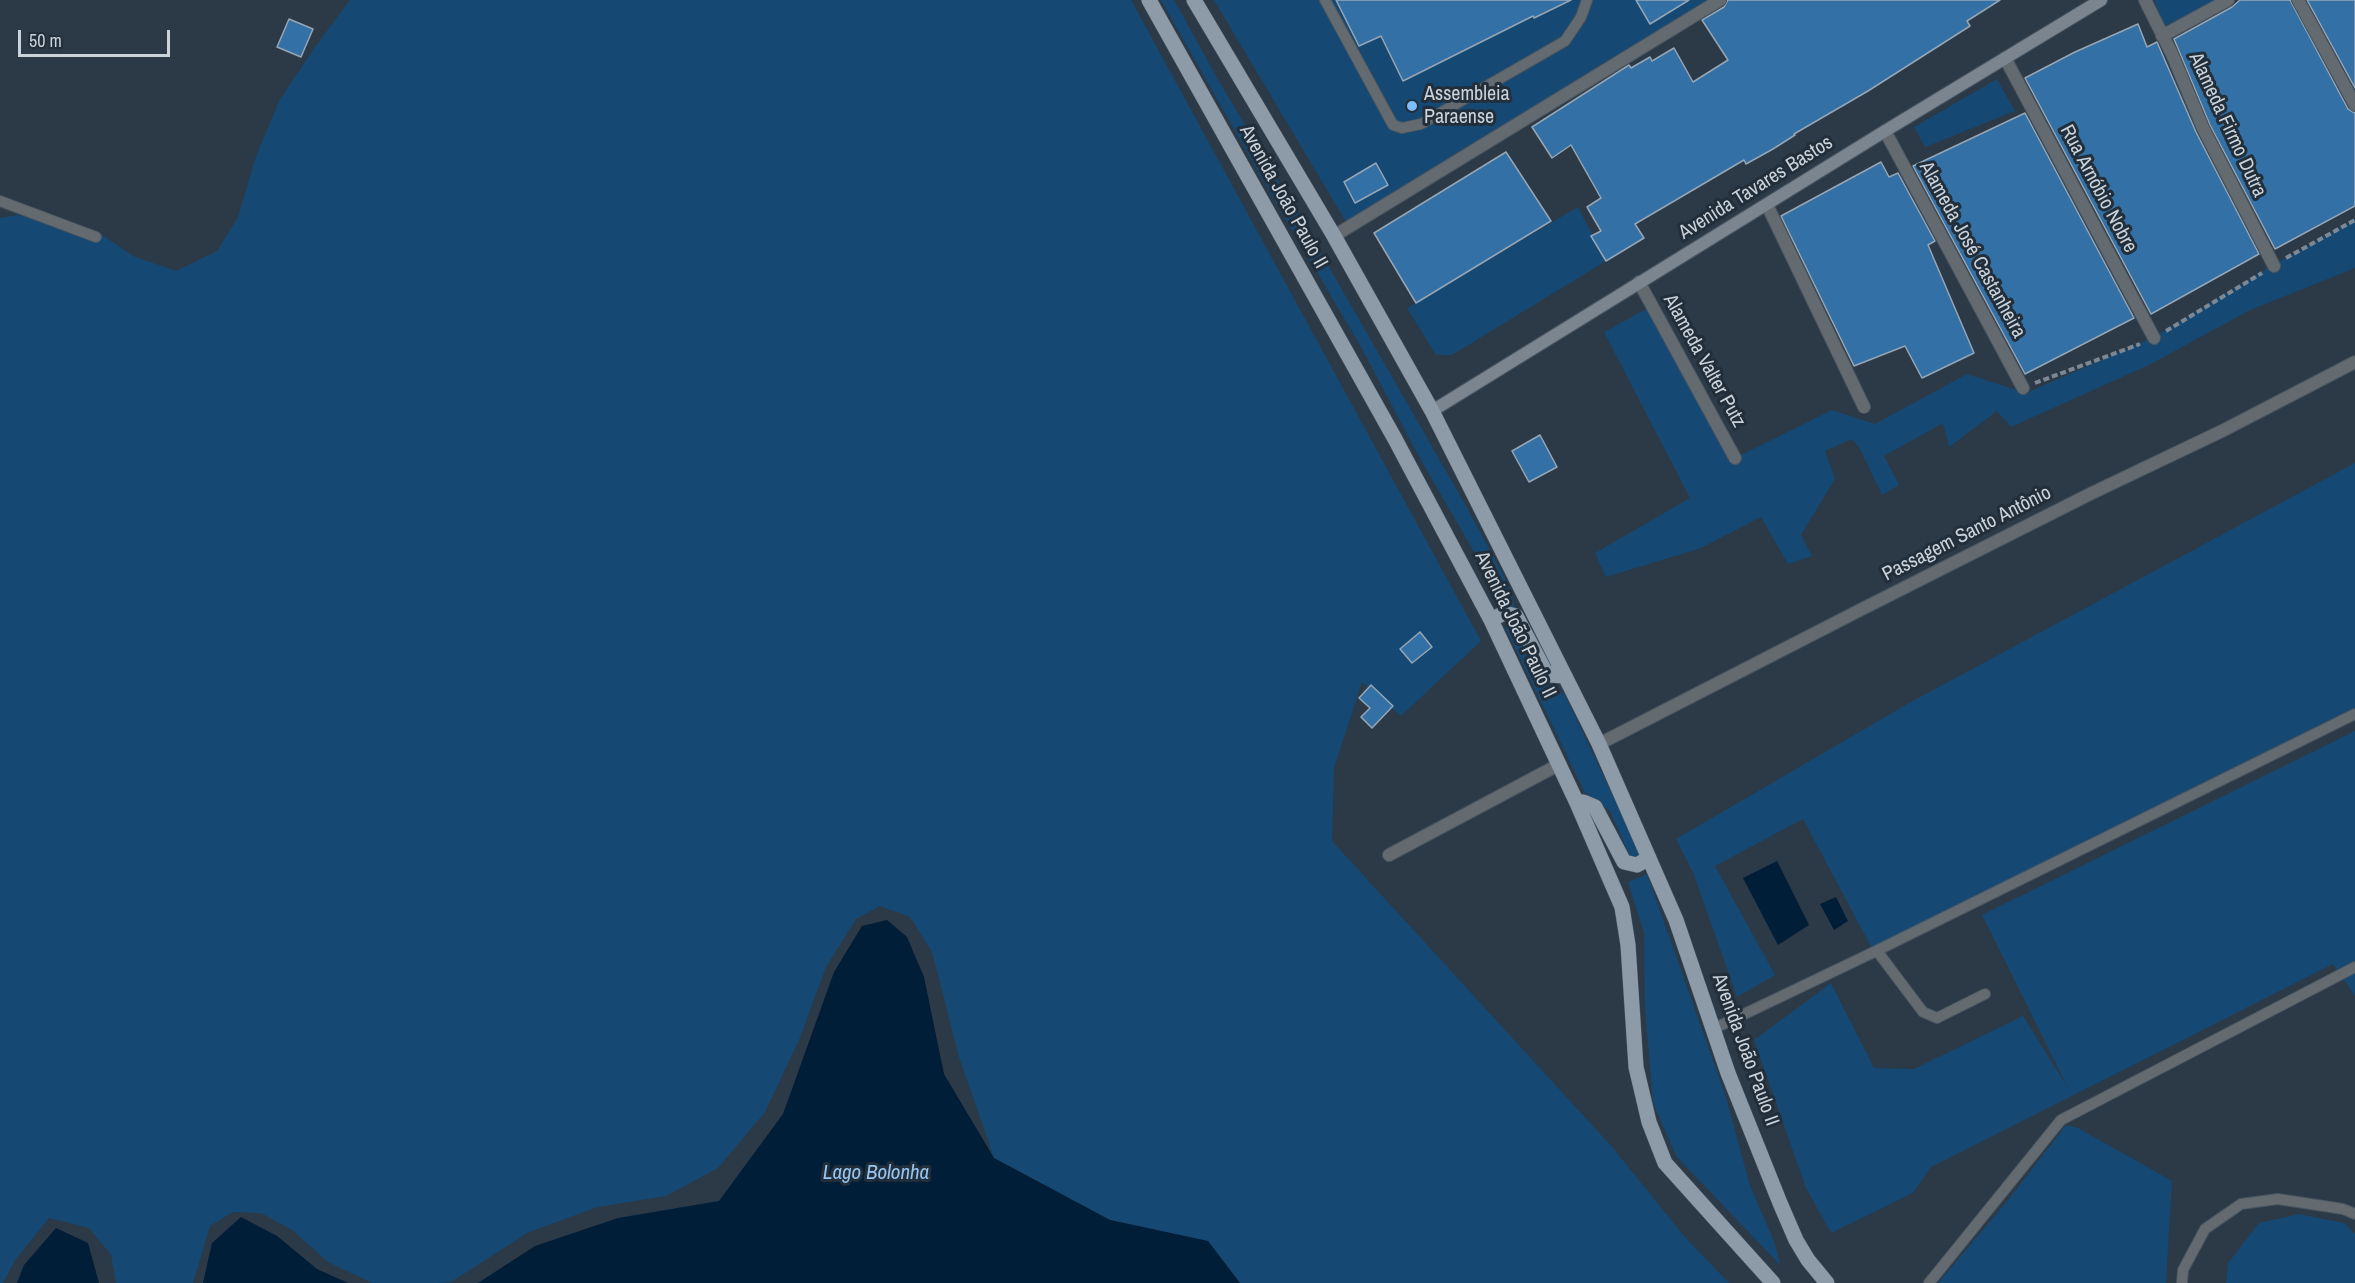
<!DOCTYPE html>
<html>
<head>
<meta charset="utf-8">
<style>
	body { margin:0 }
	#map { position:relative; width:2355px; height:1283px; overflow:hidden; background:#2c3946; font-family:"Archivo Narrow",sans-serif }
	canvas { display:block }
	.scale { position:absolute; left:18px; top:30px; width:152px; height:27px; box-sizing:border-box; border:3px solid #cad2da; border-top:0; padding-left:8px; font-size:18px; line-height:21px; white-space:nowrap; color:#cad2da; -webkit-text-stroke:4px #222f3b; paint-order:stroke }
</style>
</head>
<body>
<div id="map">
<canvas width="2355" height="1283"></canvas>
<div class="scale">50 m</div>
</div>
<script>
const ctx = document.querySelector('canvas').getContext('2d');
ctx.lineJoin = 'round';
function paint(path, color) {
  ctx.fillStyle = color;
  ctx.fill(path, 'evenodd');
}
function poly(rows) {
  const path = new Path2D();
  for (const r of rows) {
    path.moveTo(r[0], r[1]);
    for (let i = 2; i < r.length; i += 2) path.lineTo(r[i], r[i + 1]);
  }
  return path;
}
function strokePath(path, color, width, dash) {
  ctx.strokeStyle = color;
  ctx.lineWidth = width;
  ctx.lineCap = dash ? 'butt' : 'round';
  ctx.setLineDash(dash || []);
  ctx.stroke(path);
}
function drawText(font, color, halo, rows, align = 'center') {
  ctx.font = font + ' "Archivo Narrow",sans-serif';
  ctx.lineWidth = 6;
  ctx.setLineDash([]);
  ctx.textBaseline = 'middle';
  ctx.strokeStyle = halo;
  ctx.fillStyle = color;
  for (const [text, x, y, turn = 0] of rows) {
    ctx.save();
    ctx.translate(x, y);
    ctx.rotate((+turn || 0) * Math.PI / 180);
    ctx.textAlign = isNaN(turn) ? turn : align;
    if (halo) ctx.strokeText(text, 0, 0);
    ctx.fillText(text, 0, 0);
    ctx.restore();
  }
}
const green = poly([
	[350,0,1131,0,1481,641,1401,716,1362,682,1334,768,1332,841,1613,1148,1683,1235,1729,1283,1240,1283,1208,1241,1110,1220,994,1158,959,1057,932,952,910,917,880,906,856,919,826,967,799,1040,765,1112,718,1168,666,1196,598,1207,529,1232,451,1282,438,1283,372,1283,328,1262,292,1230,261,1213,233,1212,210,1226,193,1283,116,1283,111,1255,89,1228,49,1218,15,1260,3,1283,0,1283,0,218,17,215,95,230,133,256,176,271,217,251,238,217,256,156,280,99,315,47],
	[1161,0,1174,0,1220,83,1310,234,1465,504,1508,584,1516,612,1501,608,1488,576,1417,453,1360,345,1269,191],
	[1214,0,1720,0,1349,227],
	[2154,0,2218,0,2165,26],
	[1997,79,2015,111,1925,147,1914,127],
	[1578,207,1606,261,1452,355,1436,355,1407,308],
	[2355,219,2355,268,2250,310,2151,364,2011,427,1997,411,1949,447,1943,423,1884,456,1899,485,1882,495,1860,449,1852,439,1825,451,1835,479,1801,535,1812,556,1788,564,1761,517,1701,548,1606,577,1595,553,1690,498,1604,332,1652,306,1735,458,1832,410,1875,424,1967,374,2026,393,2154,337,2273,265],
	[2355,463,2355,711,1874,952,1803,819,1715,866,1775,975,1737,997,1694,875,1676,839,1909,703],
	[1514,625,1544,681,1565,695,1641,855,1630,857,1610,811,1585,793,1505,627],
	[2355,731,2355,996,2333,964,1931,1167,1913,1193,1831,1233,1806,1188,1754,1040,1831,983,1874,1068,1914,1069,2023,1016,2068,1088,1982,915],
	[1647,874,1726,1097,1750,1186,1774,1241,1781,1266,1676,1156,1653,1103,1645,1007,1644,933,1628,882],
	[2066,1125,2078,1128,2172,1181,2166,1283,1938,1283,2008,1200],
	[2299,1214,2344,1223,2355,1234,2355,1283,2226,1283,2228,1263,2259,1223]
]);
const water = poly([
	[1777,861,1809,925,1778,945,1743,878],
	[1836,897,1848,921,1834,930,1820,904],
	[887,920,907,937,924,977,944,1074,994,1158,1110,1220,1208,1241,1240,1283,478,1283,535,1246,618,1218,719,1201,783,1114,834,972,862,926],
	[241,1217,277,1236,317,1269,348,1283,203,1283,212,1243],
	[56,1228,88,1243,99,1283,17,1283,24,1265]
]);
const building = poly([
	[1336,0,1571,0,1534,18,1533,16,1403,81,1381,36,1359,46,1336,0],
	[1636,0,1689,0,1650,24,1636,0],
	[1728,0,2000,0,1967,21,1970,26,1868,91,1794,134,1795,135,1773,149,1746,164,1744,160,1635,224,1644,238,1606,261,1591,236,1601,231,1587,207,1601,198,1571,145,1552,158,1532,127,1629,65,1631,68,1650,57,1652,61,1674,48,1693,82,1728,60,1702,20,1724,7,1728,0],
	[2240,0,2290,0,2348,109,2355,113,2355,206,2275,249,2210,125,2174,39,2232,7,2240,0],
	[2307,0,2355,0,2355,88,2307,0],
	[289,19,313,29,301,57,277,47,289,19],
	[2138,24,2147,47,2157,42,2196,132,2259,254,2151,314,2025,78,2075,52,2138,24],
	[2025,113,2134,318,2025,374,1913,166,2025,113],
	[1506,152,1551,221,1416,303,1374,233,1506,152],
	[1881,162,1889,177,1898,173,1935,241,1928,245,1974,353,1922,378,1905,346,1854,366,1781,216,1881,162],
	[1376,163,1388,185,1355,203,1344,182,1376,163],
	[1540,435,1557,467,1529,482,1512,451,1540,435],
	[1420,632,1432,647,1412,663,1400,649,1420,632],
	[1371,685,1393,706,1372,728,1361,717,1370,708,1359,698,1371,685]
]);
const path = poly([
	[2286,258,2355,220],
	[2166,331,2262,273],
	[2035,383,2140,344]
]);
const service = poly([
	[1325,0,1393,125,1402,128,1421,124,1565,41,1581,17,1587,0],
	[0,201,96,237],
	[1877,951,1923,1012,1937,1018,1985,994],
	[1713,1029,1874,952,2355,714],
	[1929,1283,2061,1120,2355,967],
	[2182,1283,2183,1270,2205,1229,2241,1204,2278,1199,2343,1209,2355,1214]
]);
const minor = poly([
	[2145,0,2172,54,2203,128,2274,266],
	[2298,0,2355,105],
	[2162,36,2228,0],
	[2005,58,2154,338],
	[1885,131,2023,388],
	[1767,205,1864,407],
	[1334,236,1720,0],
	[1639,282,1735,458],
	[1599,744,1864,608,2090,494,2224,430,2355,362],
	[1389,855,1558,765]
]);
const secondary = poly([
	[1432,411,1885,131,2101,0]
]);
const primary = poly([
	[1149,0,1395,439,1491,620,1577,803,1622,907,1628,945,1636,1067,1649,1122,1665,1163,1773,1283],
	[1194,0,1334,236,1432,411,1599,744,1676,920,1728,1073,1780,1203,1796,1240,1808,1260,1827,1283],
	[1491,620,1504,613,1516,616,1545,671,1551,675,1563,676],
	[1577,803,1583,802,1595,807,1624,862,1637,865,1649,858]
]);
const markers = [
	[1412,106,6,"#7ebdf9"]
];
const poiNames = [
	["Assembleia",1424,95],
	["Paraense",1424,118]
];
const streetNames = [
	["Alameda Firmo Dutra",2227,125,65],
	["Avenida Tavares Bastos",1756,188,-32],
	["Rua Arnóbio Nobre",2098,189,62],
	["Avenida João Paulo II",1283,197,61],
	["Alameda José Castanheira",1972,250,61],
	["Alameda Valter Putz",1704,361,61],
	["Passagem Santo Antônio",1967,534,-27],
	["Avenida João Paulo II",1515,625,64],
	["Avenida João Paulo II",1745,1050,70]
];
const waterNames = [
	["Lago Bolonha",876,1173]
];
paint(green, '#154973');
paint(water, '#001e38');
paint(building, '#3370a5');
strokePath(building, '#96a6b5', 1.5);
strokePath(service, '#485561', 12);
strokePath(minor, '#485561', 14);
strokePath(secondary, '#485561', 14);
strokePath(primary, '#485561', 16);
strokePath(path, '#7e8893', 4, [6, 3]);
strokePath(service, '#636a70', 10);
strokePath(minor, '#636a70', 12);
strokePath(secondary, '#7b858f', 12);
strokePath(primary, '#8d9aa7', 15);
for (const [x, y, r, color] of markers) {
  const dot = new Path2D();
  dot.arc(x, y, r, 0, 2 * Math.PI);
  ctx.fillStyle = color;
  ctx.fill(dot);
  strokePath(dot, '#222f3b', 2);
}
drawText('20px', '#cad2da', '#222f3b', poiNames, 'left');
drawText('20px', '#cad2da', '#222f3b', streetNames);
drawText('italic 21px', '#96c5f2', '#222f3b', waterNames);
</script>
</body>
</html>
